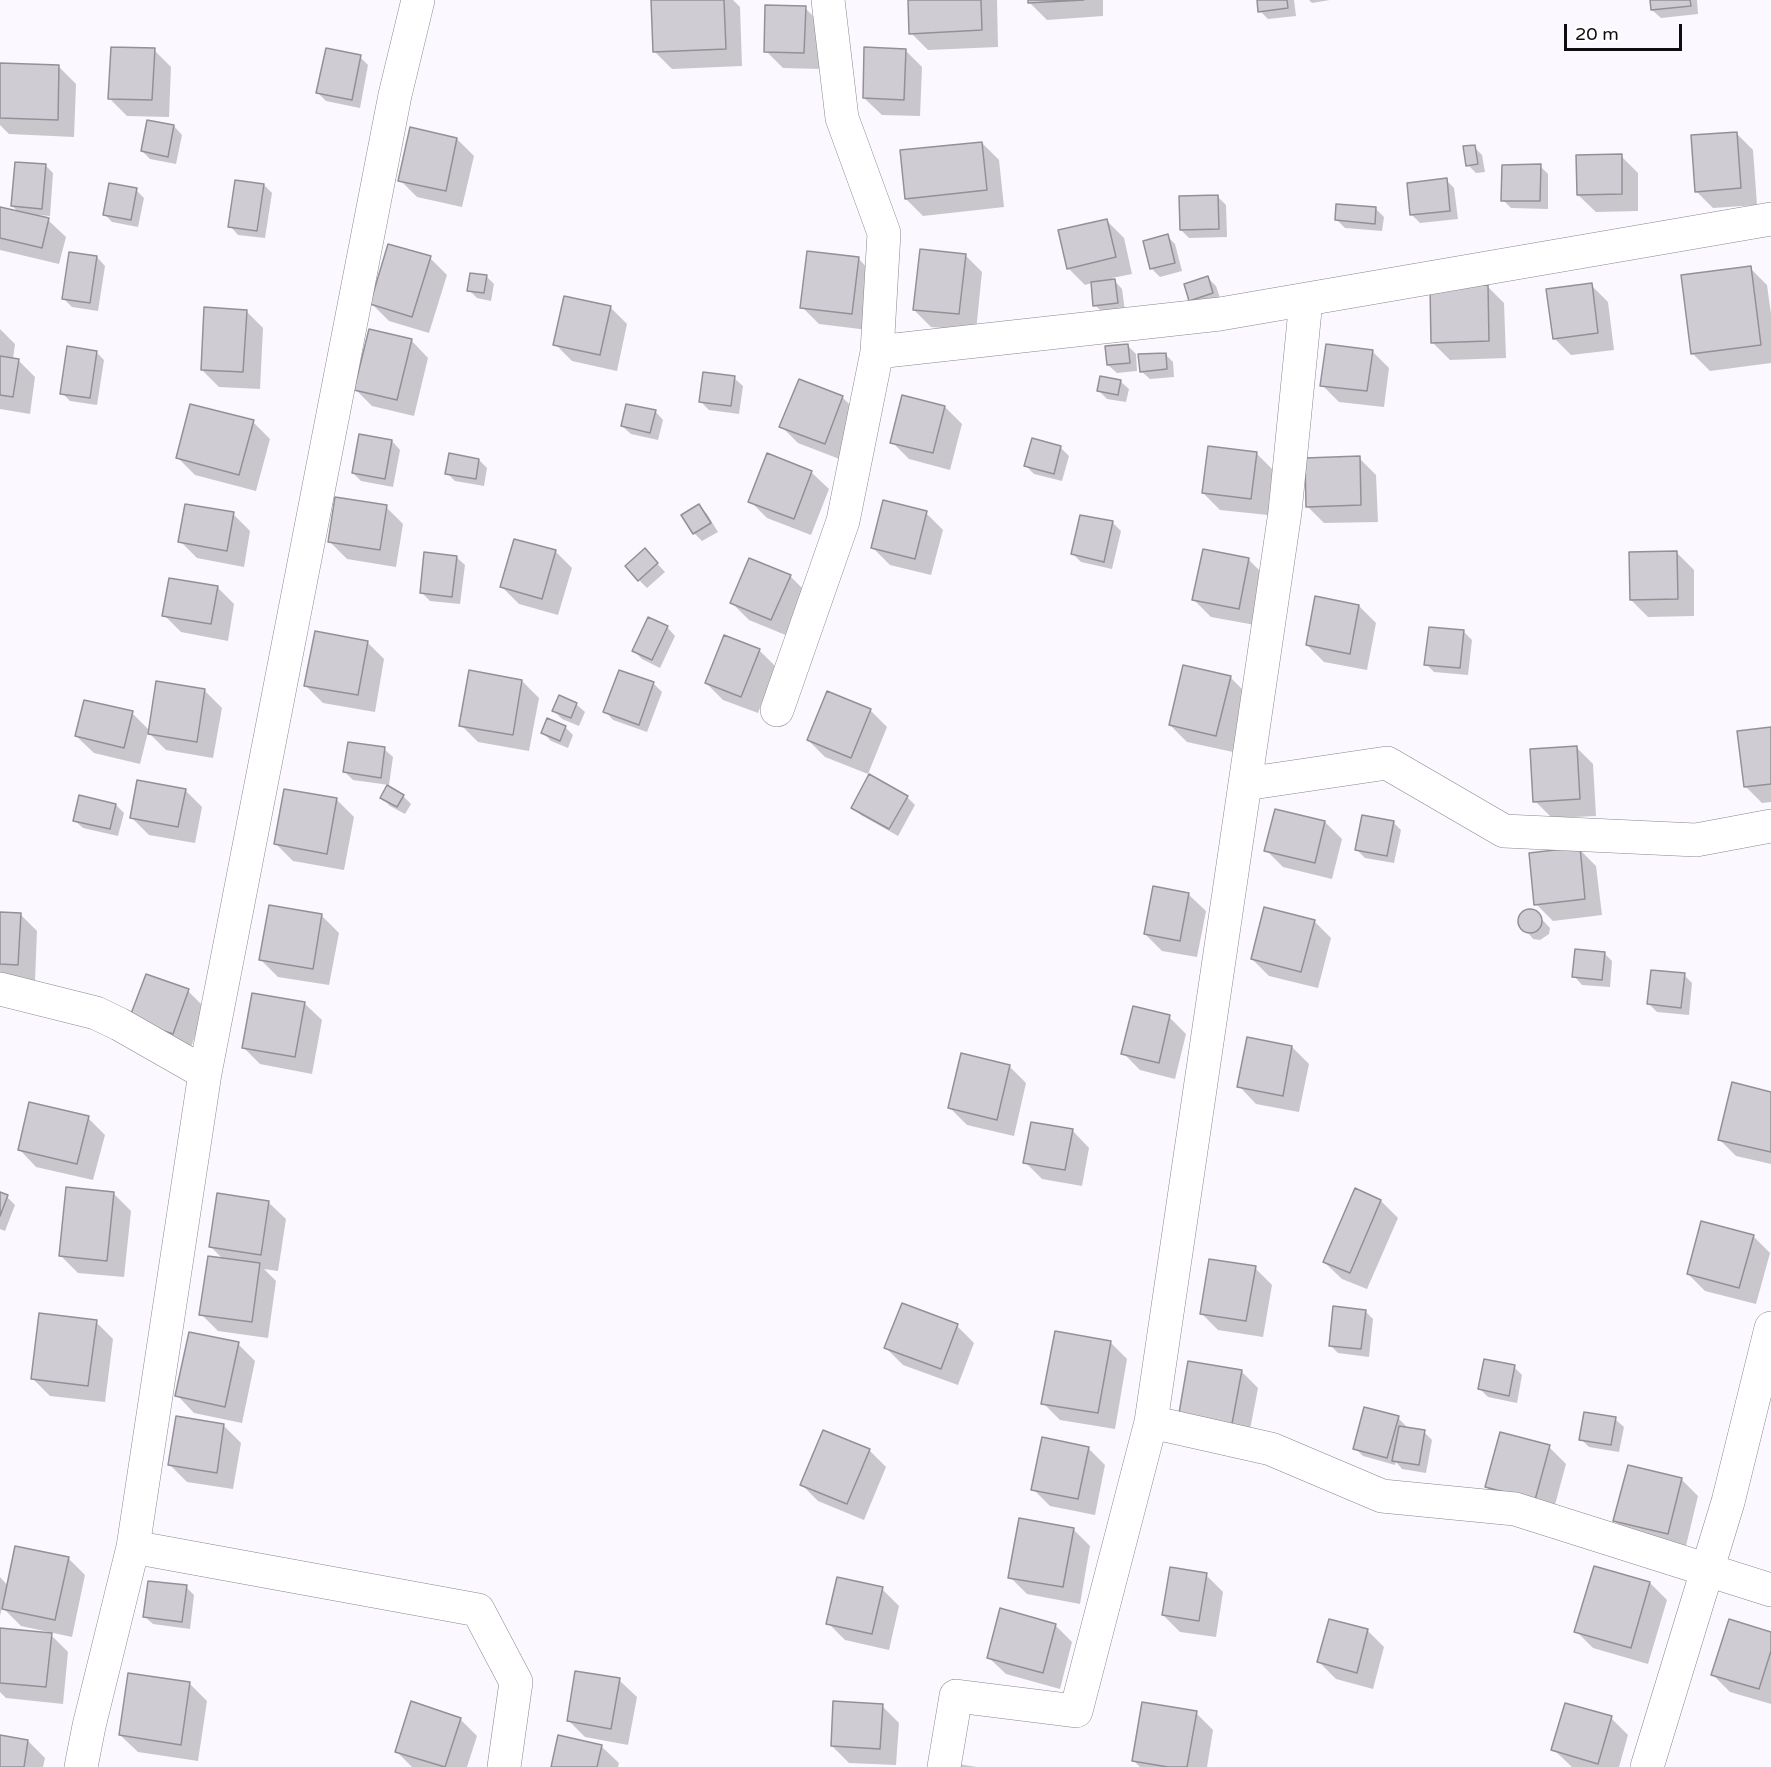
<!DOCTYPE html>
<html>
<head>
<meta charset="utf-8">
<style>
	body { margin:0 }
	#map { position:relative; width:1771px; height:1767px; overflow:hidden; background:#fcf8ff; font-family:"Varela Round",sans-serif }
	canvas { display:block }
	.scale { position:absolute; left:1564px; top:24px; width:118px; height:27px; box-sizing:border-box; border:3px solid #0e0d0f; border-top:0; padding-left:8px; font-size:18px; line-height:21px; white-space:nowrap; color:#0e0d0f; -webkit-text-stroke:4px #fff; paint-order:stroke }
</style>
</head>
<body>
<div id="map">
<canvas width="1771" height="1767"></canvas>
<div class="scale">20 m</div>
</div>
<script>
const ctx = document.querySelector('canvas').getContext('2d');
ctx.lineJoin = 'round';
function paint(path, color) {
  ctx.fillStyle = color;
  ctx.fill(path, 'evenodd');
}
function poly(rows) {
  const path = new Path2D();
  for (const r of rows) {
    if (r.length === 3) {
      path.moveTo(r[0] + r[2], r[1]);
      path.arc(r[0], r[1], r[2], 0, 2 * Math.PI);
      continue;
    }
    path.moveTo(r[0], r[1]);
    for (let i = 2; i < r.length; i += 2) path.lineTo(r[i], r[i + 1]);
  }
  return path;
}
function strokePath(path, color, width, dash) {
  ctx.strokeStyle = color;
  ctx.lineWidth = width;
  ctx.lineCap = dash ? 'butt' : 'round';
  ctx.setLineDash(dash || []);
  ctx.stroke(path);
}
const shadow = poly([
	[653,0,733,0,740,7,742,66,672,69,655,52],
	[910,0,997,0,998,47,928,50,911,33],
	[1029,0,1103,0,1103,16,1047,20,1030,3],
	[1258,0,1294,0,1296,16,1268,19,1260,11],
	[1309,0,1330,0,1312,3],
	[1652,0,1697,0,1698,14,1661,18,1652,10],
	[805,8,822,25,820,69,783,68,766,51],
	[154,50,171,67,169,117,127,116,110,99],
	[905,50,922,67,920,116,882,115,864,98],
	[360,57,368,65,360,108,326,101,317,92],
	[0,65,59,67,76,84,74,137,9,134,0,125],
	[174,126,182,135,176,164,150,159,142,151],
	[1736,133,1753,150,1757,205,1713,208,1696,191],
	[457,139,474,156,462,207,417,197,400,180],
	[982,143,999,160,1004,207,923,216,906,199],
	[1474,147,1482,155,1485,172,1476,173,1468,165],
	[1621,156,1638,173,1638,211,1596,212,1578,195],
	[45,165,53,173,50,216,39,215,38,217,48,220,66,237,59,264,0,250,0,208,20,213,12,206],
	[1540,166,1548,174,1548,209,1511,208,1503,200],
	[1446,180,1454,188,1458,219,1420,223,1412,215],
	[264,185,272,193,265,238,238,235,230,226],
	[136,190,144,198,138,227,112,222,104,214],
	[1217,196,1226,205,1227,237,1189,238,1181,230],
	[1376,209,1384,217,1382,231,1345,228,1337,220],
	[1107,221,1124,238,1132,274,1112,278,1122,289,1125,311,1103,313,1095,305,1092,283,1085,285,1068,268],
	[1167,236,1175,244,1182,271,1160,277,1151,268],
	[965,255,982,272,976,331,931,327,914,310],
	[97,257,105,266,98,311,72,307,63,298],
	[430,258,447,275,429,333,389,321,372,304],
	[858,258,875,276,868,330,819,324,802,307],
	[1750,268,1767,285,1771,314,1771,363,1710,371,1693,354],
	[486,276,494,284,491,301,477,298,469,290],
	[1208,278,1216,286,1221,301,1199,308,1190,300],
	[1591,285,1608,302,1614,350,1571,355,1554,338],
	[1487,286,1504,303,1506,358,1450,360,1433,343],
	[610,307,627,324,617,371,572,361,555,344],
	[246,311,263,328,260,389,219,387,202,370],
	[0,329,15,344,13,359,18,360,35,377,30,414,0,409],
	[411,340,428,358,414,416,372,406,355,389],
	[1128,346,1136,354,1137,371,1117,373,1108,365],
	[1372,351,1389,368,1384,407,1339,402,1322,385],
	[96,352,104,360,97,405,70,401,62,393],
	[1165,354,1173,362,1174,377,1150,379,1141,371],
	[734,378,743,386,739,414,709,410,701,402],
	[799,381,843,398,860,415,842,460,798,443,781,426],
	[1120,381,1129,389,1126,402,1107,399,1099,391],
	[945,407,962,424,950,470,909,459,892,442],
	[655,411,663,420,658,440,631,434,622,426],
	[253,422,270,439,256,491,195,475,178,458],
	[392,441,400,450,393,487,361,481,353,473],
	[1060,447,1069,456,1062,481,1034,474,1026,466],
	[1256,453,1273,470,1268,515,1220,510,1203,493],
	[1359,458,1376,475,1378,522,1324,523,1307,506],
	[479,460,487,468,484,486,455,481,447,473],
	[811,472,829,489,811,535,767,518,750,501],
	[699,506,707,514,718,532,702,541,694,533],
	[386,507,403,524,396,567,347,559,330,542],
	[926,513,943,530,931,575,890,565,873,548],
	[233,514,250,531,244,567,197,558,180,541],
	[1081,516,1113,523,1121,531,1112,569,1081,562,1073,554],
	[555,551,572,568,558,615,519,604,502,587],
	[1204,551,1249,560,1266,577,1255,625,1211,617,1194,600],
	[1677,553,1694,570,1694,616,1648,617,1631,600],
	[456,557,465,565,460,604,430,601,422,593],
	[653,559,665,572,647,588,639,580],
	[790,576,807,593,788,636,749,620,732,603],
	[217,587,234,604,228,641,181,632,164,615],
	[1359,606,1376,623,1367,670,1324,662,1307,645],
	[667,627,675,636,660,668,642,659,634,651],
	[1464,632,1472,640,1468,675,1434,672,1426,664],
	[367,642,384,659,375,712,323,703,306,686],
	[759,650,776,667,758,713,723,700,706,683],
	[619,672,654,684,662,692,647,732,613,720,605,711],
	[1230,677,1247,694,1233,752,1187,742,1170,725],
	[522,681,539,698,529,751,478,742,461,725],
	[205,691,222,708,213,758,166,750,148,732,140,764,94,753,76,736,132,713,150,731],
	[576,704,585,712,579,726,562,719,554,711],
	[870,710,887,727,868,774,825,757,808,740],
	[565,727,573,735,568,748,551,741,543,733],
	[1771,728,1771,802,1762,803,1745,786],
	[1576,747,1593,764,1596,816,1552,818,1535,801],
	[384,749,393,757,389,785,353,780,344,771],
	[185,790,202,807,195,843,149,835,132,818],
	[403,796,411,804,405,814,390,806,382,798],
	[907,797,915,805,898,836,861,815,853,807],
	[337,800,354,817,344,870,293,861,276,844],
	[116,805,124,813,118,836,83,828,74,820],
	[1325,822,1342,839,1332,879,1283,867,1266,850],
	[1393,822,1401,830,1394,863,1365,858,1357,850],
	[1579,849,1596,866,1602,915,1553,921,1536,904],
	[1188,894,1206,911,1197,957,1162,951,1145,934],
	[1527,911,1534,911,1550,928,1549,934,1540,940,1533,939,1521,924,1522,915],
	[0,913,20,914,37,931,35,981,0,980],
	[322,916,339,933,329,985,278,977,261,960],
	[1314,921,1331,938,1318,988,1269,976,1252,959],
	[1604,953,1612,961,1610,987,1582,985,1574,976],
	[1684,975,1692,983,1689,1015,1657,1012,1649,1004],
	[188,991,205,1008,190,1050,148,1035],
	[304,1003,322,1020,312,1074,260,1064,243,1047],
	[1169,1017,1186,1034,1175,1079,1140,1070,1123,1053],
	[1292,1047,1309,1064,1299,1112,1256,1104,1239,1086],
	[1009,1066,1026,1083,1014,1136,967,1125,950,1108],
	[1771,1094,1771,1164,1736,1156,1719,1139],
	[88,1118,105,1135,93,1180,36,1167,19,1149],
	[1072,1130,1089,1148,1082,1186,1042,1179,1025,1162],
	[1356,1190,1381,1201,1398,1218,1367,1289,1342,1279,1324,1262],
	[0,1194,7,1197,15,1205,5,1231,0,1229],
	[114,1194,131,1211,124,1277,78,1273,61,1256],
	[268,1202,286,1219,278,1271,264,1269,276,1281,268,1338,218,1331,201,1314,223,1259,211,1247],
	[1753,1236,1770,1253,1756,1304,1705,1291,1688,1274],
	[1255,1268,1272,1285,1263,1337,1218,1330,1201,1313],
	[1365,1311,1373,1319,1369,1357,1338,1353,1330,1345],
	[96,1322,113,1339,105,1402,50,1396,33,1379],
	[957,1326,974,1343,958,1385,903,1365,886,1348],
	[1110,1342,1127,1359,1115,1429,1060,1420,1043,1403],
	[238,1344,255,1361,242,1423,194,1413,177,1395],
	[1514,1367,1522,1375,1517,1403,1488,1397,1480,1389],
	[1241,1371,1258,1388,1247,1445,1196,1436],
	[1398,1418,1406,1426,1405,1428,1424,1432,1432,1440,1426,1473,1402,1469,1396,1462,1395,1465,1363,1456,1355,1448],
	[1615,1419,1624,1427,1619,1452,1589,1447,1581,1439],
	[224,1426,241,1443,233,1489,187,1482,170,1465],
	[1549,1447,1566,1464,1552,1516,1504,1504,1487,1487],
	[1088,1448,1105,1465,1095,1515,1050,1506,1033,1489],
	[869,1450,886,1467,864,1520,818,1501,801,1484],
	[1681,1479,1698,1496,1685,1550,1632,1538,1615,1521],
	[1073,1529,1090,1546,1080,1604,1027,1594,1010,1577],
	[68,1558,85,1575,72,1637,21,1626,2,1607,0,1616,0,1577,8,1586],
	[1206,1575,1223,1592,1216,1637,1180,1632,1163,1615],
	[1650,1583,1667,1600,1648,1664,1593,1648,1576,1631],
	[186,1587,194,1595,190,1629,153,1624,144,1616],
	[882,1589,899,1606,889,1650,845,1640,828,1623],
	[1055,1625,1072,1642,1060,1689,1006,1674,988,1657],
	[0,1629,51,1635,68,1652,63,1704,6,1698,0,1692],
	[1367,1630,1384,1647,1373,1689,1336,1679,1319,1662],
	[1771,1634,1771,1704,1730,1692,1713,1675],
	[619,1680,637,1697,628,1745,585,1737,568,1720],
	[190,1684,207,1701,198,1761,138,1752,120,1735],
	[882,1706,899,1723,896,1765,849,1763,832,1746],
	[1196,1713,1213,1730,1207,1767,1140,1767,1134,1761],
	[1611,1718,1628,1735,1619,1767,1572,1767,1553,1749],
	[460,1719,477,1736,467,1767,412,1767,396,1751],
	[0,1737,28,1741,45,1758,43,1767,0,1767],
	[601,1746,619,1763,618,1767,552,1767],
	[958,1764,977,1767,957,1767]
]);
const building = poly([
	[651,0,724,0,726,49,653,52,651,0],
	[908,0,981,0,982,30,909,34,908,0],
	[1028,0,1084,0,1028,3,1028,0],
	[1257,0,1287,0,1288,8,1258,12,1257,0],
	[1650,0,1690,0,1691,6,1651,10,1650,0],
	[765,5,806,6,804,53,764,52,765,5],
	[111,47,155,48,152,100,108,99,111,47],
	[864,47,906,49,904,100,863,98,864,47],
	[326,48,361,55,352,100,316,93,326,48],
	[0,63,59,65,58,120,0,118,0,63],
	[147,120,174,125,168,157,141,151,147,120],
	[410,127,457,138,446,191,398,181,410,127],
	[1737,132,1741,188,1695,192,1691,135,1737,132],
	[982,142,987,190,905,199,900,150,982,142],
	[1475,145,1478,164,1466,166,1463,146,1475,145],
	[1622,154,1622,194,1577,195,1576,155,1622,154],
	[15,162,46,164,42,209,11,206,15,162],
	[1541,164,1540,201,1501,201,1502,165,1541,164],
	[1447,178,1450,211,1410,215,1407,183,1447,178],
	[235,180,264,184,257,231,228,227,235,180],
	[109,183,137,188,131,220,103,215,109,183],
	[1218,195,1219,229,1180,230,1179,196,1218,195],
	[1336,204,1376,207,1375,224,1335,220,1336,204],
	[0,207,49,218,42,248,0,238,0,207],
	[1107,219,1116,257,1067,269,1058,230,1107,219],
	[1168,234,1175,263,1150,269,1143,241,1168,234],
	[388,244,431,256,412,317,370,304,388,244],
	[920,249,966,254,959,314,913,310,920,249],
	[807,251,859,257,852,314,800,308,807,251],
	[69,252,97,256,90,303,62,299,69,252],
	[1751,266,1761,345,1691,354,1681,275,1751,266],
	[470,273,487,275,484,293,467,291,470,273],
	[1208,276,1213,293,1189,301,1184,284,1208,276],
	[1115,279,1118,303,1093,306,1091,282,1115,279],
	[1592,283,1598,333,1553,339,1546,289,1592,283],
	[1488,285,1489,341,1431,343,1430,287,1488,285],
	[564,296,611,306,600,355,553,345,564,296],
	[204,307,247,310,243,372,201,370,204,307],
	[369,329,412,339,397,400,354,390,369,329],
	[1128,344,1130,363,1107,365,1105,346,1128,344],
	[1326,344,1373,350,1367,391,1320,386,1326,344],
	[67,346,97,351,90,398,60,394,67,346],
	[1166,353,1167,369,1140,372,1138,354,1166,353],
	[0,356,19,359,13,397,0,395,0,356],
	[703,372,735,376,731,406,699,402,703,372],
	[1100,376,1121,380,1118,395,1097,391,1100,376],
	[799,379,843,396,825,444,779,427,799,379],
	[902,395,945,406,933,453,890,443,902,395],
	[190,404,254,420,239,475,176,458,190,404],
	[626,404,656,410,650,433,621,426,626,404],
	[359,434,392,440,385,479,352,473,359,434],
	[1032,438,1061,446,1054,474,1024,466,1032,438],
	[1208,446,1257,452,1251,499,1202,493,1208,446],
	[449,453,479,459,476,479,445,474,449,453],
	[767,453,812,471,794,519,748,502,767,453],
	[1360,456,1361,505,1306,507,1305,458,1360,456],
	[335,497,387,505,380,550,328,542,335,497],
	[883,500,927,511,915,559,871,548,883,500],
	[185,504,234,512,227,551,178,542,185,504],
	[699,504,711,523,693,534,681,515,699,504],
	[1080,515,1113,521,1104,562,1071,554,1080,515],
	[514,539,556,550,542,599,500,587,514,539],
	[645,548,658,563,638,581,625,566,645,548],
	[1203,549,1249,558,1239,609,1192,600,1203,549],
	[1677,551,1678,599,1630,600,1629,552,1677,551],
	[424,552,457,556,452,597,420,593,424,552],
	[749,558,791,575,771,620,730,603,749,558],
	[169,578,218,586,211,624,162,616,169,578],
	[1315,596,1359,605,1350,654,1306,645,1315,596],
	[648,617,668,626,652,660,632,651,648,617],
	[1429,627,1464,630,1460,668,1424,665,1429,627],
	[315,631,368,641,358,695,304,686,315,631],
	[724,635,760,649,741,697,705,683,724,635],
	[1183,665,1231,676,1216,736,1169,725,1183,665],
	[469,670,522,680,513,735,459,726,469,670],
	[619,670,654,682,639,725,603,712,619,670],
	[156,681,205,689,197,742,148,734,156,681],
	[827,691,871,709,851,758,807,740,827,691],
	[559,695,577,703,571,718,552,711,559,695],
	[84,700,133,711,124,748,75,736,84,700],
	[547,718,566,726,560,741,541,733,547,718],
	[1771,727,1771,784,1744,787,1737,731,1771,727],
	[348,742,385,747,381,778,343,772,348,742],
	[1577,746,1580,799,1533,802,1530,749,1577,746],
	[869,774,908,796,889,829,851,808,869,774],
	[137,780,186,789,178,827,130,818,137,780],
	[387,785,404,795,397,807,380,798,387,785],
	[284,789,337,798,327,854,274,844,284,789],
	[79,795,116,804,110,829,73,821,79,795],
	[1275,809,1325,821,1315,863,1264,851,1275,809],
	[1362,815,1394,821,1387,856,1355,850,1362,815],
	[1580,847,1585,899,1534,905,1529,853,1580,847],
	[1153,886,1189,893,1180,941,1144,934,1153,886],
	[269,905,322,914,313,969,259,960,269,905],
	[1264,907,1315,920,1301,972,1251,959,1264,907],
	[1530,921,12],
	[0,912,21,913,18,965,0,964,0,912],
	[1575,949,1605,952,1602,980,1572,977,1575,949],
	[1651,970,1685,973,1681,1008,1647,1004,1651,970],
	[146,974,189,989,173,1034,129,1019,146,974],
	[252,993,305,1002,295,1057,242,1048,252,993],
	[1133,1006,1170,1015,1159,1063,1121,1054,1133,1006],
	[1247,1037,1292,1046,1283,1096,1237,1087,1247,1037],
	[961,1053,1010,1065,997,1120,948,1108,961,1053],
	[1732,1082,1771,1092,1771,1152,1718,1140,1732,1082],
	[29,1102,89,1116,77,1164,18,1150,29,1102],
	[1031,1122,1073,1129,1065,1170,1023,1163,1031,1122],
	[66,1187,114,1192,107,1261,59,1256,66,1187],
	[1355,1188,1381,1200,1350,1273,1323,1262,1355,1188],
	[0,1192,8,1195,0,1216,0,1192],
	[217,1193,269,1201,261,1255,209,1247,217,1193],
	[1701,1221,1754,1235,1739,1288,1687,1274,1701,1221],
	[208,1256,260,1263,252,1322,199,1315,208,1256],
	[1209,1259,1256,1266,1246,1321,1200,1314,1209,1259],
	[902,1303,958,1324,941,1369,884,1348,902,1303],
	[1333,1306,1366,1310,1361,1349,1329,1346,1333,1306],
	[39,1313,97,1320,88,1386,31,1379,39,1313],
	[1055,1331,1111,1341,1098,1413,1041,1404,1055,1331],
	[189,1332,239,1342,225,1407,175,1396,189,1332],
	[1484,1359,1515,1365,1509,1396,1478,1389,1484,1359],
	[1188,1361,1242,1370,1231,1429,1178,1419,1188,1361],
	[1364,1407,1399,1416,1387,1458,1353,1449,1364,1407],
	[1584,1412,1616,1417,1611,1445,1579,1440,1584,1412],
	[176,1416,224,1424,217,1473,168,1465,176,1416],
	[1399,1426,1425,1430,1419,1465,1392,1461,1399,1426],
	[823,1430,870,1449,847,1504,800,1485,823,1430],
	[1500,1432,1550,1445,1535,1500,1485,1487,1500,1432],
	[1042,1437,1089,1447,1078,1499,1031,1490,1042,1437],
	[1628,1465,1682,1478,1668,1534,1613,1521,1628,1465],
	[1019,1518,1074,1528,1063,1587,1008,1578,1019,1518],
	[15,1546,69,1557,55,1620,2,1609,15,1546],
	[1594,1566,1650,1582,1631,1648,1574,1632,1594,1566],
	[1170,1567,1207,1573,1199,1621,1162,1615,1170,1567],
	[837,1577,883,1587,872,1634,826,1624,837,1577],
	[148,1581,187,1585,182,1622,143,1617,148,1581],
	[1000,1608,1056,1624,1043,1673,987,1658,1000,1608],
	[1329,1619,1368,1629,1357,1673,1317,1662,1329,1619],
	[1729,1619,1771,1632,1771,1651,1759,1689,1711,1675,1729,1619],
	[0,1628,52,1633,46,1687,0,1683,0,1628],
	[575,1671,620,1678,611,1729,567,1721,575,1671],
	[128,1673,190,1682,181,1745,119,1735,128,1673],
	[411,1701,461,1718,445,1767,395,1752,411,1701],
	[833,1701,883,1704,880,1749,831,1746,833,1701],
	[1142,1702,1197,1711,1187,1767,1168,1767,1132,1761,1142,1702],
	[1565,1703,1612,1716,1598,1764,1551,1750,1565,1703],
	[0,1735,28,1740,24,1767,0,1767,0,1735],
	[558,1735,602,1745,597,1767,551,1767,558,1735]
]);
const minor = poly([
	[877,352,1220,314,1771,219],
	[777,710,843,521,877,352,884,233,842,118,828,0],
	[1245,784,1387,763,1504,831,1696,840,1771,826],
	[0,989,96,1013,119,1024,205,1073],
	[1151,1422,1271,1449,1382,1496,1515,1509,1771,1590],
	[133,1547,478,1610,516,1682,504,1767],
	[81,1767,89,1726,133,1547,205,1073,395,95,418,0],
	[944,1767,956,1696,1076,1711,1151,1422,1285,512,1306,300],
	[1647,1767,1728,1502,1771,1328]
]);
paint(shadow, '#0003');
paint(building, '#d0ccd3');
strokePath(building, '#949098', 1.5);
strokePath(minor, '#8a868d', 34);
strokePath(minor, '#fff', 33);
</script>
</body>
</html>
